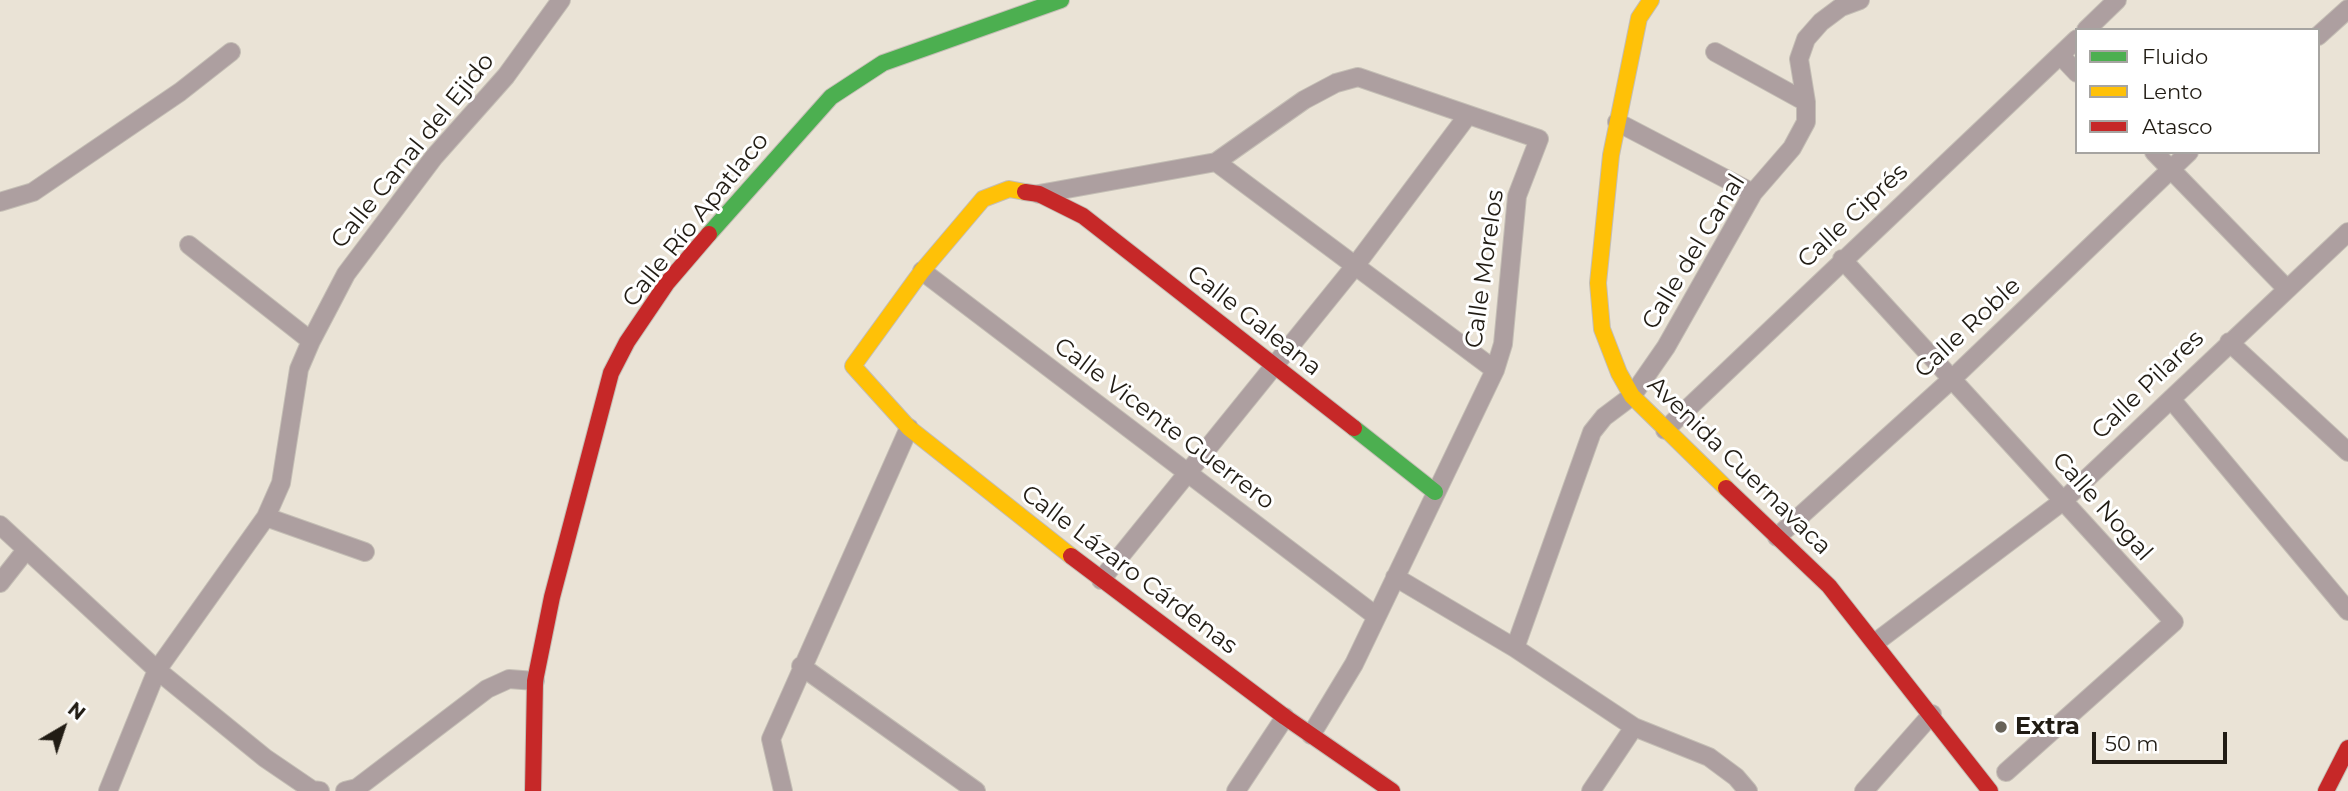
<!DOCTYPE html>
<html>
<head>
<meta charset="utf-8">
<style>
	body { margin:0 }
	#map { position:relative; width:2348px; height:791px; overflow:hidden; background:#eae3d6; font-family:Montserrat,sans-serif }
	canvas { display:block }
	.legend { position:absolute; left:2075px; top:28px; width:245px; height:126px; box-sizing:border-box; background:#fff; border:2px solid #a6a4a1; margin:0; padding:9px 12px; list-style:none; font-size:21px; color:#211c14 }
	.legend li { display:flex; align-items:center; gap:14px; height:35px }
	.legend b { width:35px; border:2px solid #a6a4a1 }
	.north { position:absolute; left:28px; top:693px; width:70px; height:70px; -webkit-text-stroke:5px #fff; paint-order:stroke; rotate:39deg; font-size:19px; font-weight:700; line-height:28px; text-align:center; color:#211c14 }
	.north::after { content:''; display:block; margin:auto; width:24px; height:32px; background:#211c14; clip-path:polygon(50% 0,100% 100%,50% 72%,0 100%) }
	.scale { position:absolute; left:2092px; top:732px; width:135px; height:32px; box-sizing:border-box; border:4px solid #211c14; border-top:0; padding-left:9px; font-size:21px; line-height:24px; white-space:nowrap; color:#211c14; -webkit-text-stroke:5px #fff; paint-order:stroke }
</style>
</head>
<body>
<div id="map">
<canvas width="2348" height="791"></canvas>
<ul class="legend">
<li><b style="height:9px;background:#4caf50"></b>Fluido</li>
<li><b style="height:9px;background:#ffc107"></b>Lento</li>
<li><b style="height:9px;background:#c62828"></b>Atasco</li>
</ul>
<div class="north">N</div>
<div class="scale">50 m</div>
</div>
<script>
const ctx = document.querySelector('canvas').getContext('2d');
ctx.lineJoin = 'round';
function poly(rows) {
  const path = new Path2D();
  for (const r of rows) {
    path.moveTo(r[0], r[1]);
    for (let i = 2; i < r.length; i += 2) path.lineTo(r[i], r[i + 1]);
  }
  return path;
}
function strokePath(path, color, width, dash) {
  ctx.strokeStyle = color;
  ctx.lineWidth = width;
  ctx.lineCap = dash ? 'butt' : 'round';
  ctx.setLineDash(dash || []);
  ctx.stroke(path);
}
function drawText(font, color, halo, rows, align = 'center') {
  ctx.font = font + ' Montserrat,sans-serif';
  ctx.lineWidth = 6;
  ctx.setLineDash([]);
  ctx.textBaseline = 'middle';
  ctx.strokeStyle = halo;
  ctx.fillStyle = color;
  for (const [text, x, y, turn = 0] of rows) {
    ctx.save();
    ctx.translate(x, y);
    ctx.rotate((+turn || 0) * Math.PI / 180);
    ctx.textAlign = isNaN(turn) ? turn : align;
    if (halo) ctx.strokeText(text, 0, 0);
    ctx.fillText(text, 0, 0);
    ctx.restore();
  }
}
const street = poly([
	[2086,30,2117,0],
	[2318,36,2348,9],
	[1715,52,1806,102],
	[2060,55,2077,73],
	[1617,122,1753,193],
	[2154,152,2286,288],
	[1216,162,1495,370],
	[1039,194,1216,162,1304,100,1336,83,1358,77,1539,139,1517,196,1503,344,1495,370,1354,664,1311,735],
	[0,202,33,192,180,92,231,52],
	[189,245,311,341],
	[1842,259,2174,622,2006,772],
	[922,271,1376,616],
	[2229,342,2348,452],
	[2171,399,2348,611],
	[1665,430,2077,39],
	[266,517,365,552],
	[0,525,157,670,265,758,312,790,320,791],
	[1777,537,1952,379,2189,152],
	[1395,577,1515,648,1634,727,1709,757,1736,777,1748,791],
	[1101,580,1355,266,1468,115],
	[0,583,26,550],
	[1876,642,2063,501,2348,232],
	[1515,648,1592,432,1604,417,1632,396,1666,347,1753,193,1792,148,1806,122,1806,102,1799,59,1806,39,1821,22,1841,7,1860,0],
	[801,666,976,791],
	[108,791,157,670,266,517,281,483,299,369,311,341,346,274,434,157,506,76,561,0],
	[345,791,357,788,487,689,509,679,535,681],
	[783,791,771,739,909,428],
	[1236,791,1285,717],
	[1591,791,1634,727],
	[1864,791,1932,714]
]);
const fast = poly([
	[709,234,831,97,883,63,1061,0],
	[1354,428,1435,492]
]);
const slow = poly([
	[1651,0,1639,18,1611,155,1598,283,1602,329,1619,373,1632,396,1726,488],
	[1025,192,1009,189,983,199,922,271,853,366,909,428,1071,556]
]);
const jam = poly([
	[1025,192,1039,194,1083,216,1354,428],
	[1726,488,1829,586,1990,791],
	[1071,556,1285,717,1392,791],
	[533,791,535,681,552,597,611,373,627,342,667,283,709,234],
	[2326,791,2348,748]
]);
const markers = [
	[2001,727,7,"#676258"]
];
const streetNames = [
	["Calle Canal del Ejido",413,151,-51],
	["Calle Ciprés",1853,216,-43],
	["Calle Río Apatlaco",696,220,-51],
	["Calle del Canal",1694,252,-59],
	["Calle Morelos",1485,269,-82],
	["Calle Galeana",1254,321,38],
	["Calle Roble",1968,328,-43],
	["Calle Pilares",2148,385,-44],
	["Calle Vicente Guerrero",1164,424,37],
	["Avenida Cuernavaca",1739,466,44],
	["Calle Nogal",2102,507,48],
	["Calle Lázaro Cárdenas",1129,570,37]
];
const poiNames = [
	["Extra",2015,727]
];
strokePath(street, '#c4beb5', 20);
strokePath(fast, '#c4beb5', 18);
strokePath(slow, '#c4beb5', 18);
strokePath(jam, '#c4beb5', 18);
strokePath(street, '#ad9fa0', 18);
strokePath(fast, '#4caf50', 16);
strokePath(slow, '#ffc107', 16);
strokePath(jam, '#c62828', 16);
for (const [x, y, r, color] of markers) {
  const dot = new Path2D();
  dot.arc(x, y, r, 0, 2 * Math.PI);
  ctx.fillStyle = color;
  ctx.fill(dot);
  strokePath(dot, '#fff', 2.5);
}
drawText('24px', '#211c14', '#fff', streetNames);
drawText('bold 24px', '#211c14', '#fff', poiNames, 'left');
</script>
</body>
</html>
